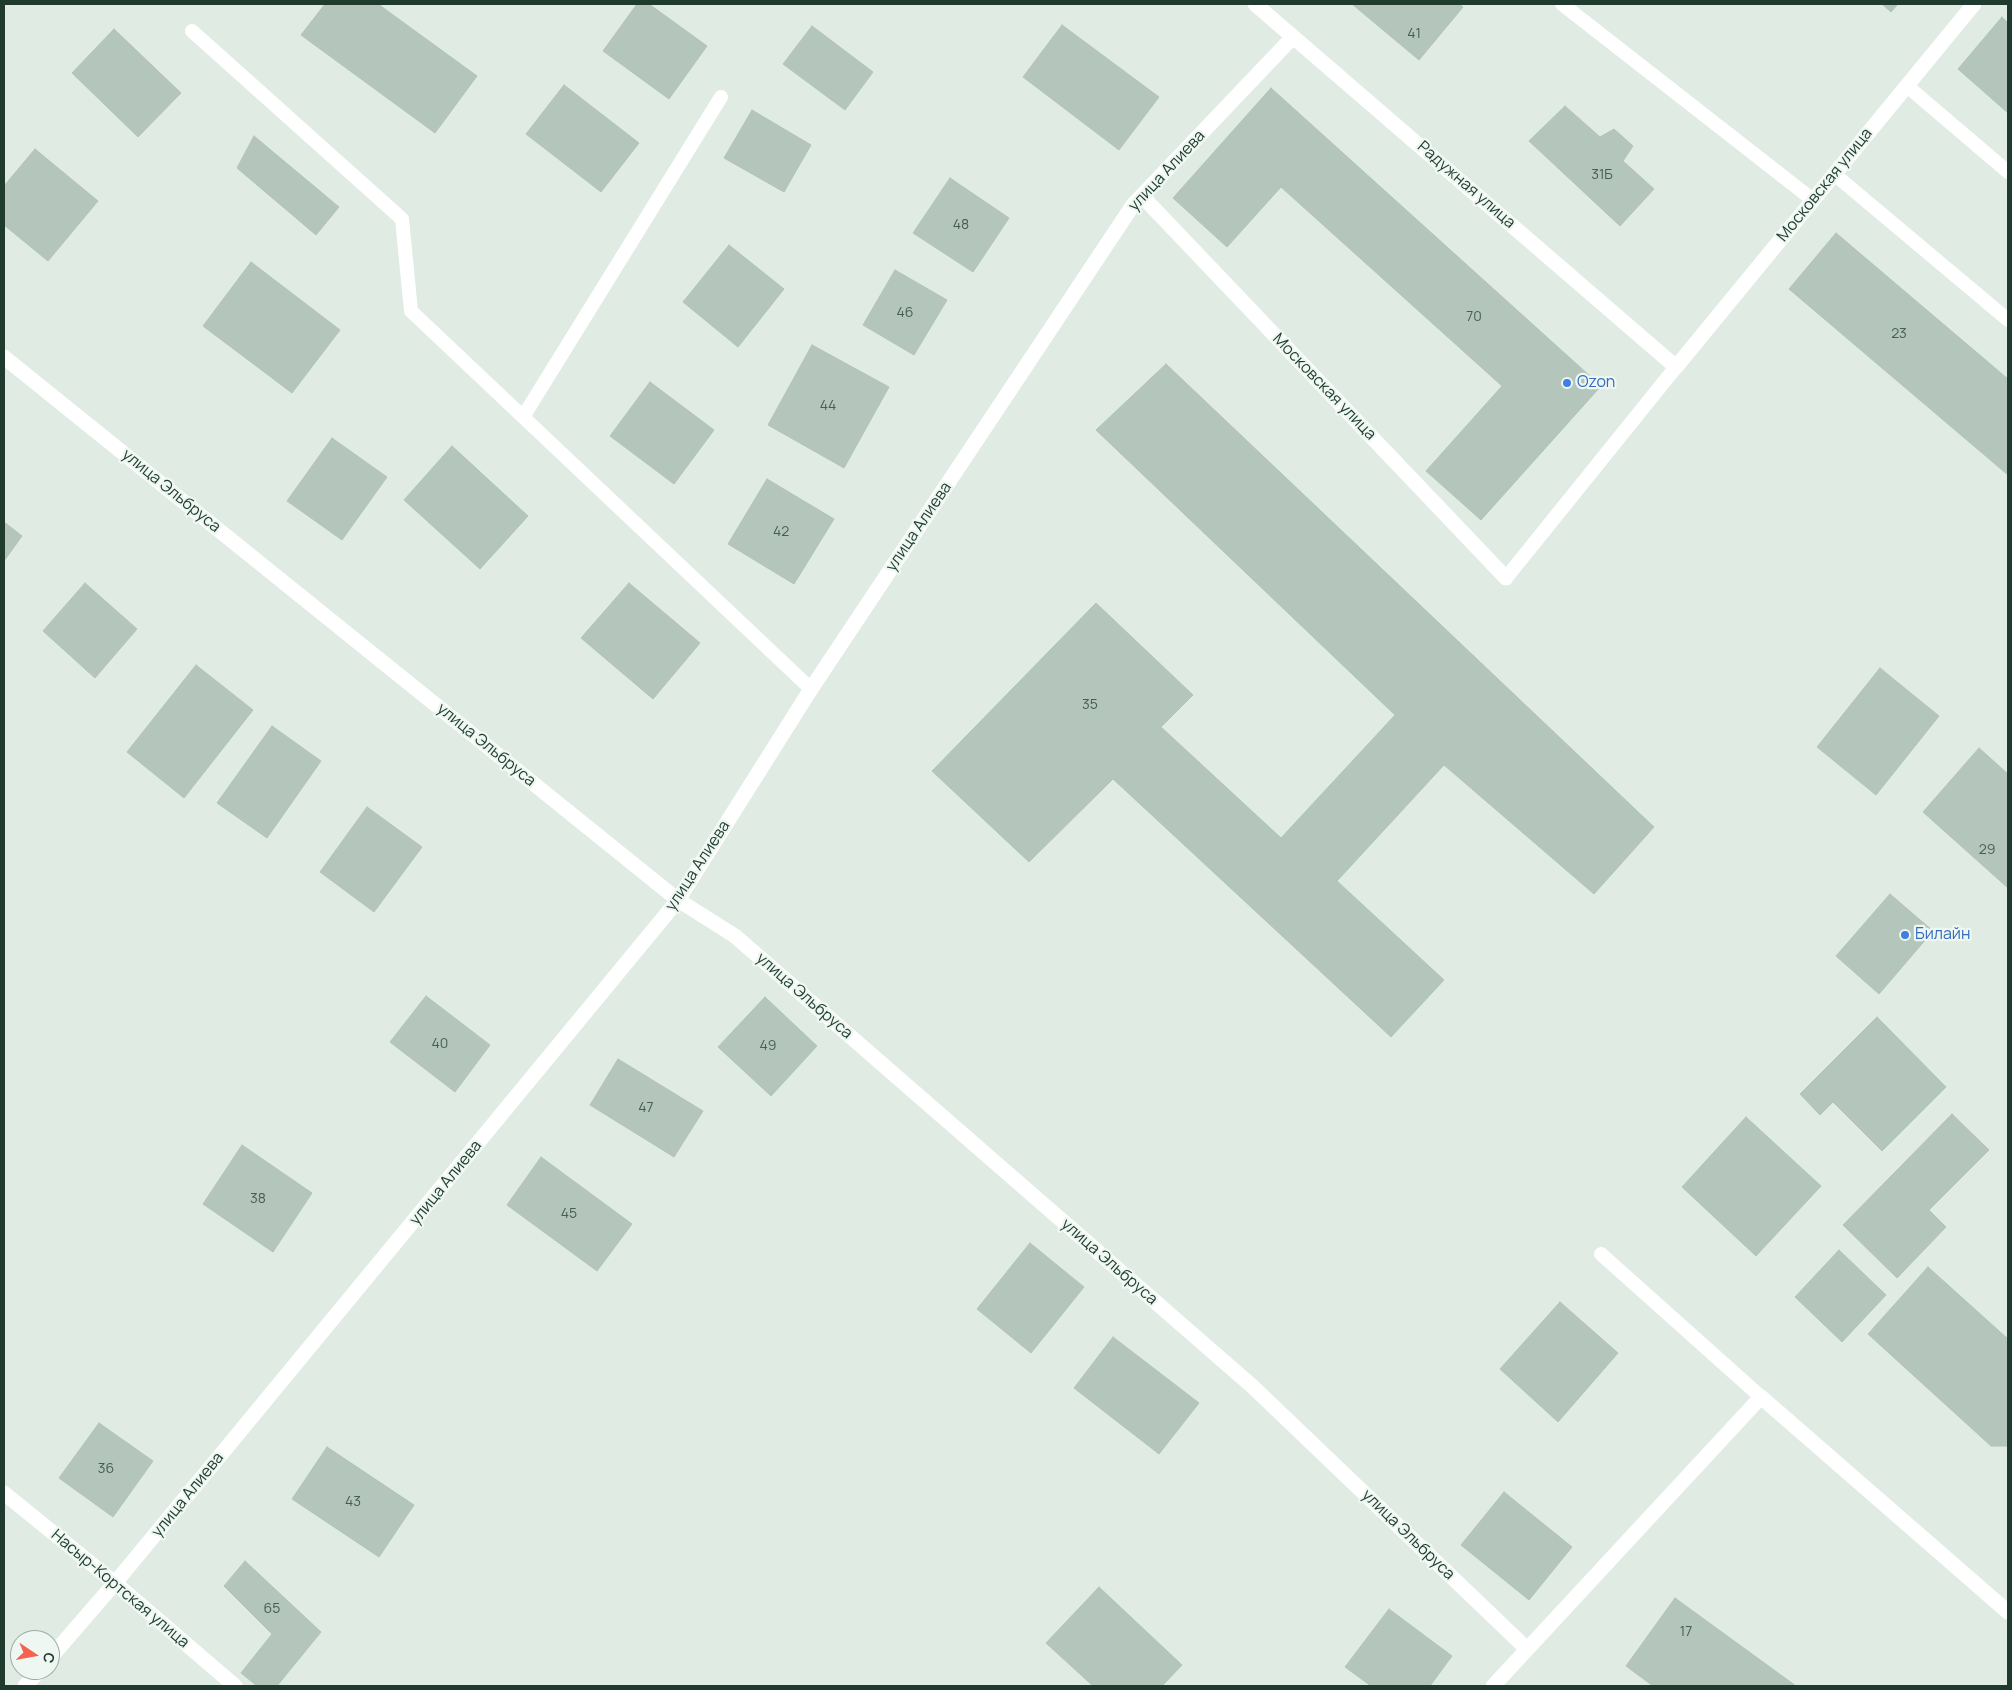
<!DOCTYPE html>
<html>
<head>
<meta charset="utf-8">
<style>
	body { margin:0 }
	#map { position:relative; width:2012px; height:1690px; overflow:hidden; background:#dfebe3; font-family:Manrope,sans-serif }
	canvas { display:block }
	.frame { position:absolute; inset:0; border:5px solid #1f3b30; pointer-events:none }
	.north { position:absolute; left:10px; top:1630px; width:50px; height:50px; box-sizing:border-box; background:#eff7f2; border:1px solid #9caca4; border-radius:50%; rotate:102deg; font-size:14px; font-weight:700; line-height:20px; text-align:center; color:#1f3b30 }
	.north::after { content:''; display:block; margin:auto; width:18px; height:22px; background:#f76150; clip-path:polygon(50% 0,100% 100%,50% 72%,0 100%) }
</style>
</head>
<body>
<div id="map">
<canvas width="2012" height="1690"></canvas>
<div class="frame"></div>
<div class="north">С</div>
</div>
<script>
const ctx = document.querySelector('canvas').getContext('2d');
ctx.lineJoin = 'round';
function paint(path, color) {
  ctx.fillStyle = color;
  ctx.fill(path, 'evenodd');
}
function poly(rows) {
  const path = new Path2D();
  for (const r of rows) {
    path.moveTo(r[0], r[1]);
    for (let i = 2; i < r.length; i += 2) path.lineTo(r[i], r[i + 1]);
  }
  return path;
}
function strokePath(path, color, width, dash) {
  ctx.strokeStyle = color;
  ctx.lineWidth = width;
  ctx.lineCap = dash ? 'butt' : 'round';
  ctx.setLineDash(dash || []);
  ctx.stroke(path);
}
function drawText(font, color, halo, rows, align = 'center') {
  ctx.font = font + ' Manrope,sans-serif';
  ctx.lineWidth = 4.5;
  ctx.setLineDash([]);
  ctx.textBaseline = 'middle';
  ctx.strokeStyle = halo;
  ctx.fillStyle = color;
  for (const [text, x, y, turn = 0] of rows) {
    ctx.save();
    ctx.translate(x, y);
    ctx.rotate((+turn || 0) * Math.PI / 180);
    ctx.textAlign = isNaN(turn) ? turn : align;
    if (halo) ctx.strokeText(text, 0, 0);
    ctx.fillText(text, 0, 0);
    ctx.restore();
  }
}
const building = poly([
	[325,4,378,4,477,76,435,133,301,35,325,4],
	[637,4,649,4,707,46,669,99,603,51,637,4],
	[1352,4,1459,4,1463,7,1419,60,1352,4],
	[1882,4,1898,4,1891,12,1882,4],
	[2002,17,2008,23,2008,113,1958,69,2002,17],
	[1062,25,1159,97,1119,150,1023,77,1062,25],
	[812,26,873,72,845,110,783,64,812,26],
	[114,29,181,93,138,137,72,73,114,29],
	[564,85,639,143,601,192,526,134,564,85],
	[1271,88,1601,386,1481,520,1426,471,1502,386,1281,187,1227,247,1173,198,1271,88],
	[1565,106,1600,137,1614,129,1633,146,1623,161,1654,189,1620,226,1529,141,1565,106],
	[752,110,811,145,784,192,724,158,752,110],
	[254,136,339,207,316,235,237,168,254,136],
	[35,149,98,201,48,261,4,225,4,186,35,149],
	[950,178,1009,218,973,272,913,233,950,178],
	[1836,233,2008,379,2008,475,1789,289,1836,233],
	[729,245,784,289,738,347,683,302,729,245],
	[251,262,340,330,292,393,203,326,251,262],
	[895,270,947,300,914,355,863,325,895,270],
	[812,345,889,387,844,468,768,425,812,345],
	[1166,364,1654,827,1594,894,1444,765,1337,881,1444,980,1391,1037,1113,779,1029,862,932,771,1096,603,1193,695,1161,727,1281,838,1395,715,1096,430,1166,364],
	[650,382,714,430,674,484,610,436,650,382],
	[332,438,387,477,342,540,287,501,332,438],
	[452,446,528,516,480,569,404,500,452,446],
	[767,479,834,519,794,584,728,544,767,479],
	[4,522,22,536,4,561,4,522],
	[85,583,137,629,95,678,43,631,85,583],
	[629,583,700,643,653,699,581,638,629,583],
	[196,665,253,710,184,798,127,752,196,665],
	[1880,668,1939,716,1876,795,1817,747,1880,668],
	[272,726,321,761,267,838,217,803,272,726],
	[1979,748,2008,774,2008,888,1923,812,1979,748],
	[367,807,422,847,374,912,320,872,367,807],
	[1890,894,1933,931,1879,994,1836,956,1890,894],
	[426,996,490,1045,455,1092,390,1042,426,996],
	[765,997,817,1046,771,1096,718,1047,765,997],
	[1877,1017,1946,1087,1882,1151,1833,1102,1820,1115,1800,1094,1877,1017],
	[618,1059,703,1111,674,1157,590,1105,618,1059],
	[1952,1114,1989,1150,1929,1210,1946,1227,1897,1278,1843,1225,1952,1114],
	[1746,1117,1821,1186,1756,1256,1682,1187,1746,1117],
	[242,1145,312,1193,273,1252,203,1204,242,1145],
	[541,1157,632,1224,597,1271,507,1205,541,1157],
	[1030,1243,1084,1287,1031,1353,977,1309,1030,1243],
	[1839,1250,1886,1295,1842,1342,1795,1297,1839,1250],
	[1928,1267,2008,1339,2008,1446,1991,1446,1868,1334,1928,1267],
	[1560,1302,1618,1353,1558,1422,1500,1369,1560,1302],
	[1113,1337,1199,1403,1159,1454,1074,1388,1113,1337],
	[99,1423,153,1461,113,1517,59,1478,99,1423],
	[327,1447,414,1505,379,1557,292,1499,327,1447],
	[1504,1492,1572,1547,1529,1600,1461,1545,1504,1492],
	[245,1561,321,1632,277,1686,257,1686,241,1673,272,1634,224,1586,245,1561],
	[1099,1587,1182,1665,1162,1686,1093,1686,1046,1643,1099,1587],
	[1675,1598,1796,1686,1653,1686,1626,1666,1675,1598],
	[1389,1609,1452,1656,1430,1686,1371,1686,1345,1667,1389,1609]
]);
const service = poly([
	[1562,4,1813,200],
	[192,31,402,219,411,311,811,689],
	[1907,86,2008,172],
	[1834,174,2008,320],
	[523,417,721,97],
	[1506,578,1676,367],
	[1601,1254,1761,1397]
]);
const minor = poly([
	[1255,4,1676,367,1974,4],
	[1142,196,1506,578],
	[4,357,678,900,735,936,1252,1386,1527,1649],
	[50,1658,115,1583,678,900,811,689,1133,205,1293,37],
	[25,1686,40,1670],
	[1493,1686,1761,1397,2008,1612]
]);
const tertiary = poly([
	[4,1493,115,1583,235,1686]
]);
const markers = [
	[1567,383,5,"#3f7fe0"],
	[1905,935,5,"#3f7fe0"]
];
const numberNames = [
	["41",1414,34],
	["31Б",1602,175],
	["48",961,225],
	["46",905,313],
	["70",1474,317],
	["23",1899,334],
	["44",828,406],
	["42",781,532],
	["35",1090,705],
	["29",1987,850],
	["40",440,1044],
	["49",768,1046],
	["47",646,1108],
	["38",258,1199],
	["45",569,1214],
	["36",106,1469],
	["43",353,1502],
	["65",272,1609],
	["17",1686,1632]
];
const streetNames = [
	["улица Алиева",1167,171,-47],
	["Радужная улица",1466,185,41],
	["Московская улица",1825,185,-51],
	["Московская улица",1324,387,46],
	["улица Эльбруса",171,491,39],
	["улица Алиева",919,527,-56],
	["улица Эльбруса",486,745,39],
	["улица Алиева",698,866,-57],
	["улица Эльбруса",804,996,41],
	["улица Алиева",446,1183,-51],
	["улица Эльбруса",1109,1262,41],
	["улица Алиева",188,1495,-51],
	["улица Эльбруса",1408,1535,44],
	["Насыр-Кортская улица",120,1589,40]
];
const shopNames = [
	["Ozon",1577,383],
	["Билайн",1915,935]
];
paint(building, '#b4c5bc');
strokePath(building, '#b1c4b9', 1);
strokePath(service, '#fff', 14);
strokePath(minor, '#fff', 15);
strokePath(tertiary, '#fff', 15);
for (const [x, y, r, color] of markers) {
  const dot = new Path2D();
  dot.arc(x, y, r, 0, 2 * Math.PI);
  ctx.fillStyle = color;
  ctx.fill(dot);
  strokePath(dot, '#eff7f2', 2);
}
drawText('14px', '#445e53', null, numberNames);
drawText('16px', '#1f3b30', '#eff7f2', streetNames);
drawText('16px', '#366cbe', '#eff7f2', shopNames, 'left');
</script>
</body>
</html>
